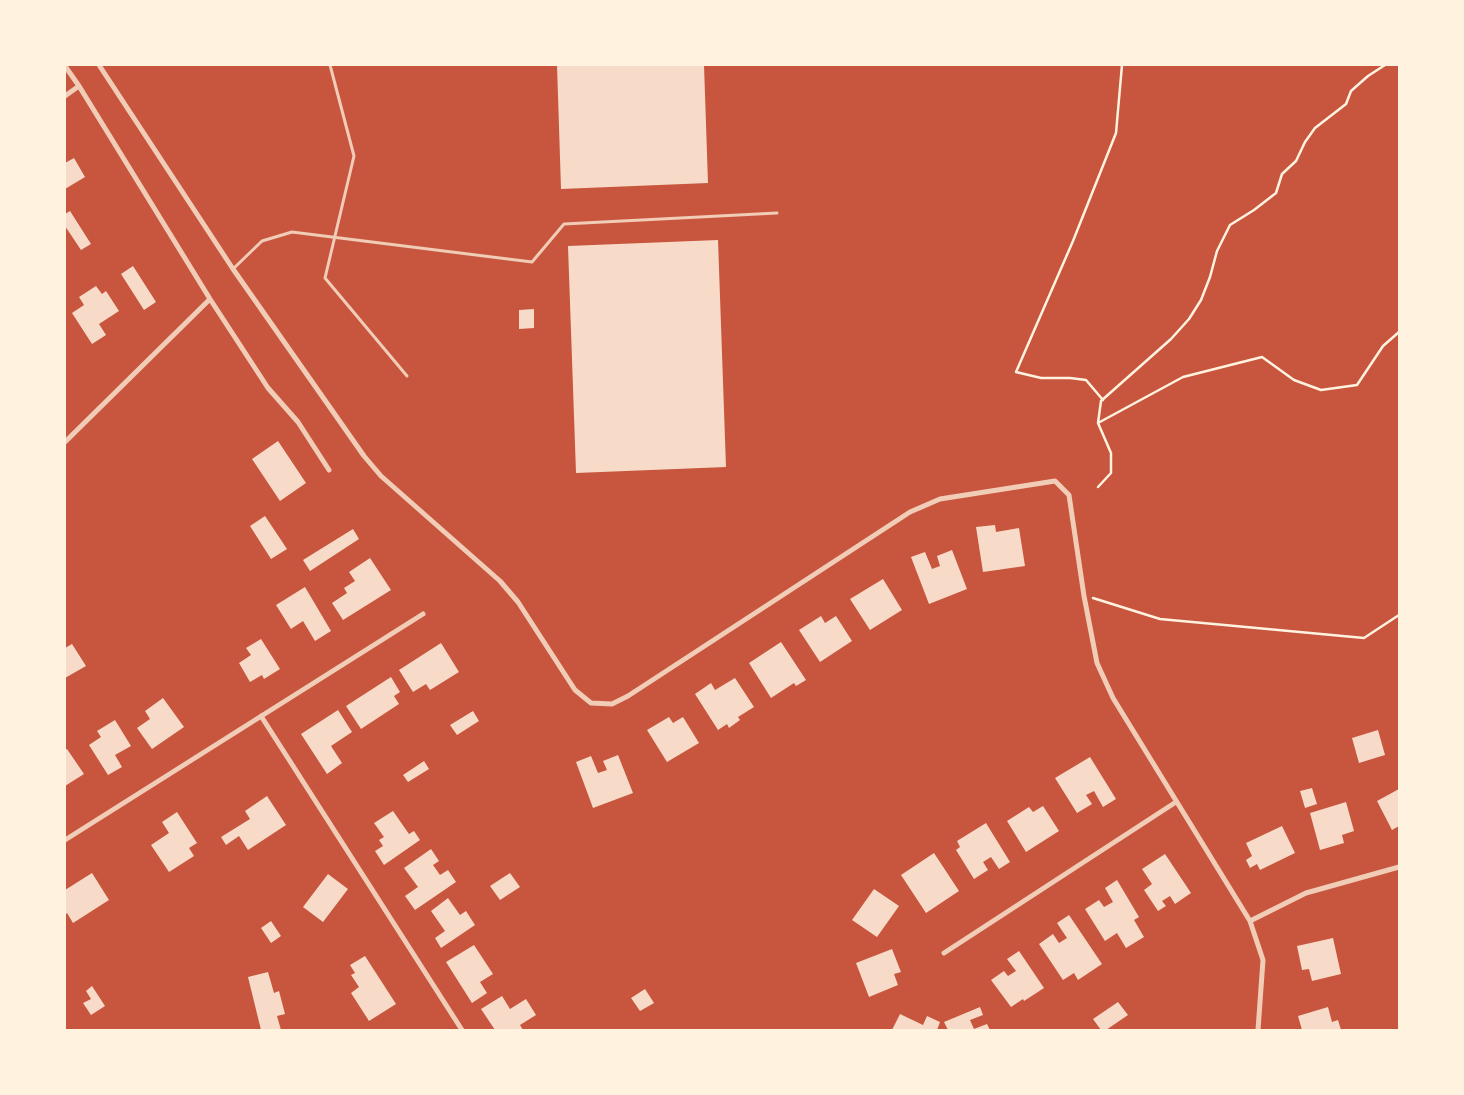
<!DOCTYPE html>
<html>
<head>
<meta charset="utf-8">
<style>
	body { margin:0 }
	#map { position:relative; width:1464px; height:1095px; overflow:hidden; background:#c8553d; font-family:"Nunito Sans",sans-serif }
	canvas { display:block }
	.frame { position:absolute; inset:0; border:66px solid #fff3e0; pointer-events:none }
</style>
</head>
<body>
<div id="map">
<canvas width="1464" height="1095"></canvas>
<div class="frame"></div>
</div>
<script>
const ctx = document.querySelector('canvas').getContext('2d');
ctx.lineJoin = 'round';
function paint(path, color) {
  ctx.fillStyle = color;
  ctx.fill(path, 'evenodd');
}
function poly(rows) {
  const path = new Path2D();
  for (const r of rows) {
    path.moveTo(r[0], r[1]);
    for (let i = 2; i < r.length; i += 2) path.lineTo(r[i], r[i + 1]);
  }
  return path;
}
function strokePath(path, color, width, dash) {
  ctx.strokeStyle = color;
  ctx.lineWidth = width;
  ctx.lineCap = dash ? 'butt' : 'round';
  ctx.setLineDash(dash || []);
  ctx.stroke(path);
}
const building = poly([
	[557,65,704,65,708,183,561,189],
	[74,158,85,177,65,189,65,163],
	[70,211,91,244,81,250,65,226,65,214],
	[718,240,726,467,576,473,568,246],
	[133,266,156,302,144,310,121,274],
	[96,286,102,294,106,291,119,311,99,324,106,335,92,344,72,313,84,305,79,297],
	[534,309,534,328,519,329,519,310],
	[278,441,306,483,280,501,252,459],
	[265,516,287,549,271,559,250,526],
	[995,525,996,532,1019,528,1025,566,983,572,976,527],
	[353,529,359,539,310,571,303,560],
	[952,550,967,589,929,604,911,557,925,552,932,569,940,566,937,556],
	[370,558,391,590,343,620,332,603,347,593,344,588,355,581,349,572],
	[883,579,902,610,870,630,850,599],
	[305,587,331,631,315,641,303,621,291,629,276,605],
	[821,616,825,623,836,616,852,641,820,662,799,630],
	[261,639,280,669,264,679,262,675,250,682,239,663,251,655,246,648],
	[781,642,806,680,796,686,794,683,771,698,749,663],
	[441,643,459,672,430,690,426,684,413,692,399,670],
	[72,644,86,666,65,678,65,648],
	[391,677,400,692,394,696,399,704,361,729,346,706],
	[735,678,754,707,738,717,740,720,729,728,727,724,718,730,695,694,711,683,715,690],
	[163,698,184,727,152,749,137,728,150,719,145,711],
	[338,710,352,732,331,746,342,763,327,774,301,734],
	[473,711,479,721,457,735,450,725],
	[669,717,673,723,683,717,699,743,667,762,647,730],
	[115,720,131,746,115,755,122,767,108,775,89,745,101,737,97,731],
	[1378,730,1385,755,1359,763,1352,738],
	[67,749,84,774,65,786,65,750],
	[618,755,633,793,593,808,576,762,591,756,598,773,607,770,603,761],
	[1090,757,1116,799,1103,807,1094,791,1086,795,1092,804,1077,813,1055,778],
	[424,761,429,769,408,782,403,775],
	[1312,788,1317,804,1305,808,1300,791],
	[1399,789,1399,826,1392,830,1377,801],
	[267,796,286,825,248,850,239,836,226,845,221,837,250,819,245,811],
	[1346,802,1354,831,1342,835,1344,843,1320,850,1310,813],
	[1043,806,1059,831,1026,852,1007,821,1029,807,1033,812],
	[393,811,409,834,414,831,420,840,384,865,375,851,383,846,379,840,384,837,374,823],
	[177,812,197,843,189,848,194,856,169,872,151,845,169,833,162,822],
	[986,823,1010,862,999,869,991,857,983,862,988,870,974,879,956,850,960,847,957,841],
	[1282,826,1295,853,1260,870,1257,864,1250,868,1246,860,1252,856,1246,843],
	[431,849,439,861,433,865,440,875,448,870,456,882,415,910,405,896,418,887,404,868],
	[934,853,959,891,926,913,901,875],
	[1165,854,1191,893,1175,904,1170,896,1162,901,1166,906,1158,911,1144,890,1152,884,1142,869],
	[92,873,109,900,73,923,67,913,65,915,65,890],
	[510,873,520,887,500,900,490,886],
	[328,874,348,889,323,922,303,907],
	[1117,880,1139,917,1134,920,1144,937,1126,948,1117,933,1105,941,1085,909,1099,900,1104,907,1113,902,1105,888],
	[874,889,899,906,877,937,852,920],
	[448,898,460,915,466,911,475,925,441,948,435,938,445,931,431,911],
	[1069,915,1102,964,1078,980,1074,973,1063,980,1039,944,1053,934,1059,943,1067,938,1057,923],
	[271,921,281,936,271,943,261,928],
	[1333,938,1341,974,1312,981,1309,969,1302,970,1297,946],
	[474,945,493,974,480,982,487,993,472,1003,446,962],
	[892,949,901,972,894,974,898,985,869,997,856,963],
	[1019,951,1044,988,1024,1001,1023,999,1011,1007,991,980,1004,971,1008,976,1016,971,1007,959],
	[365,956,396,1004,369,1021,351,993,359,987,351,975,355,973,350,965],
	[268,972,274,993,279,991,285,1014,277,1016,281,1030,261,1030,248,977],
	[92,986,105,1006,91,1015,83,1003,91,999,86,991],
	[645,989,654,1003,640,1011,631,998],
	[502,996,510,1009,526,999,536,1015,520,1025,523,1030,495,1030,481,1009],
	[1118,1002,1128,1015,1106,1030,1101,1030,1093,1019],
	[980,1007,983,1015,970,1020,974,1029,987,1024,990,1030,948,1030,944,1022],
	[1328,1007,1332,1022,1338,1020,1341,1030,1302,1030,1298,1016],
	[900,1014,923,1025,927,1016,940,1022,937,1030,892,1030]
]);
const path = poly([
	[1103,400,1086,380,1070,378,1041,378,1016,372,1073,241,1116,133,1122,65],
	[1098,423,1183,377,1262,357,1294,380,1321,390,1357,385,1383,346,1399,332],
	[1098,487,1111,473,1111,453,1098,423,1101,401,1171,339,1189,319,1201,300,1210,277,1217,251,1230,225,1254,210,1276,193,1282,174,1296,161,1305,142,1315,128,1346,104,1351,91,1368,76,1385,65],
	[1093,598,1160,619,1364,638,1399,615]
]);
const service = poly([
	[330,65,354,156,325,278,407,376],
	[233,269,262,241,292,232,532,262,564,224,777,213]
]);
const minor = poly([
	[99,65,233,269,364,456,381,476,500,581,518,602,575,690,591,703,612,704,628,696,910,512,940,499,1055,481,1069,495,1084,596,1097,663,1113,698,1250,921,1263,960,1258,1030],
	[65,66,79,86,210,299,268,388,298,422,329,470],
	[65,96,79,86],
	[65,442,210,299],
	[261,716,462,1030],
	[65,840,423,614],
	[1250,921,1306,893,1399,867],
	[944,953,1176,802]
]);
paint(building, '#f7dbc8');
strokePath(path, '#fff3e0', 2.5);
strokePath(service, '#f1ccb7', 3);
strokePath(minor, '#f1ccb7', 5);
</script>
</body>
</html>
